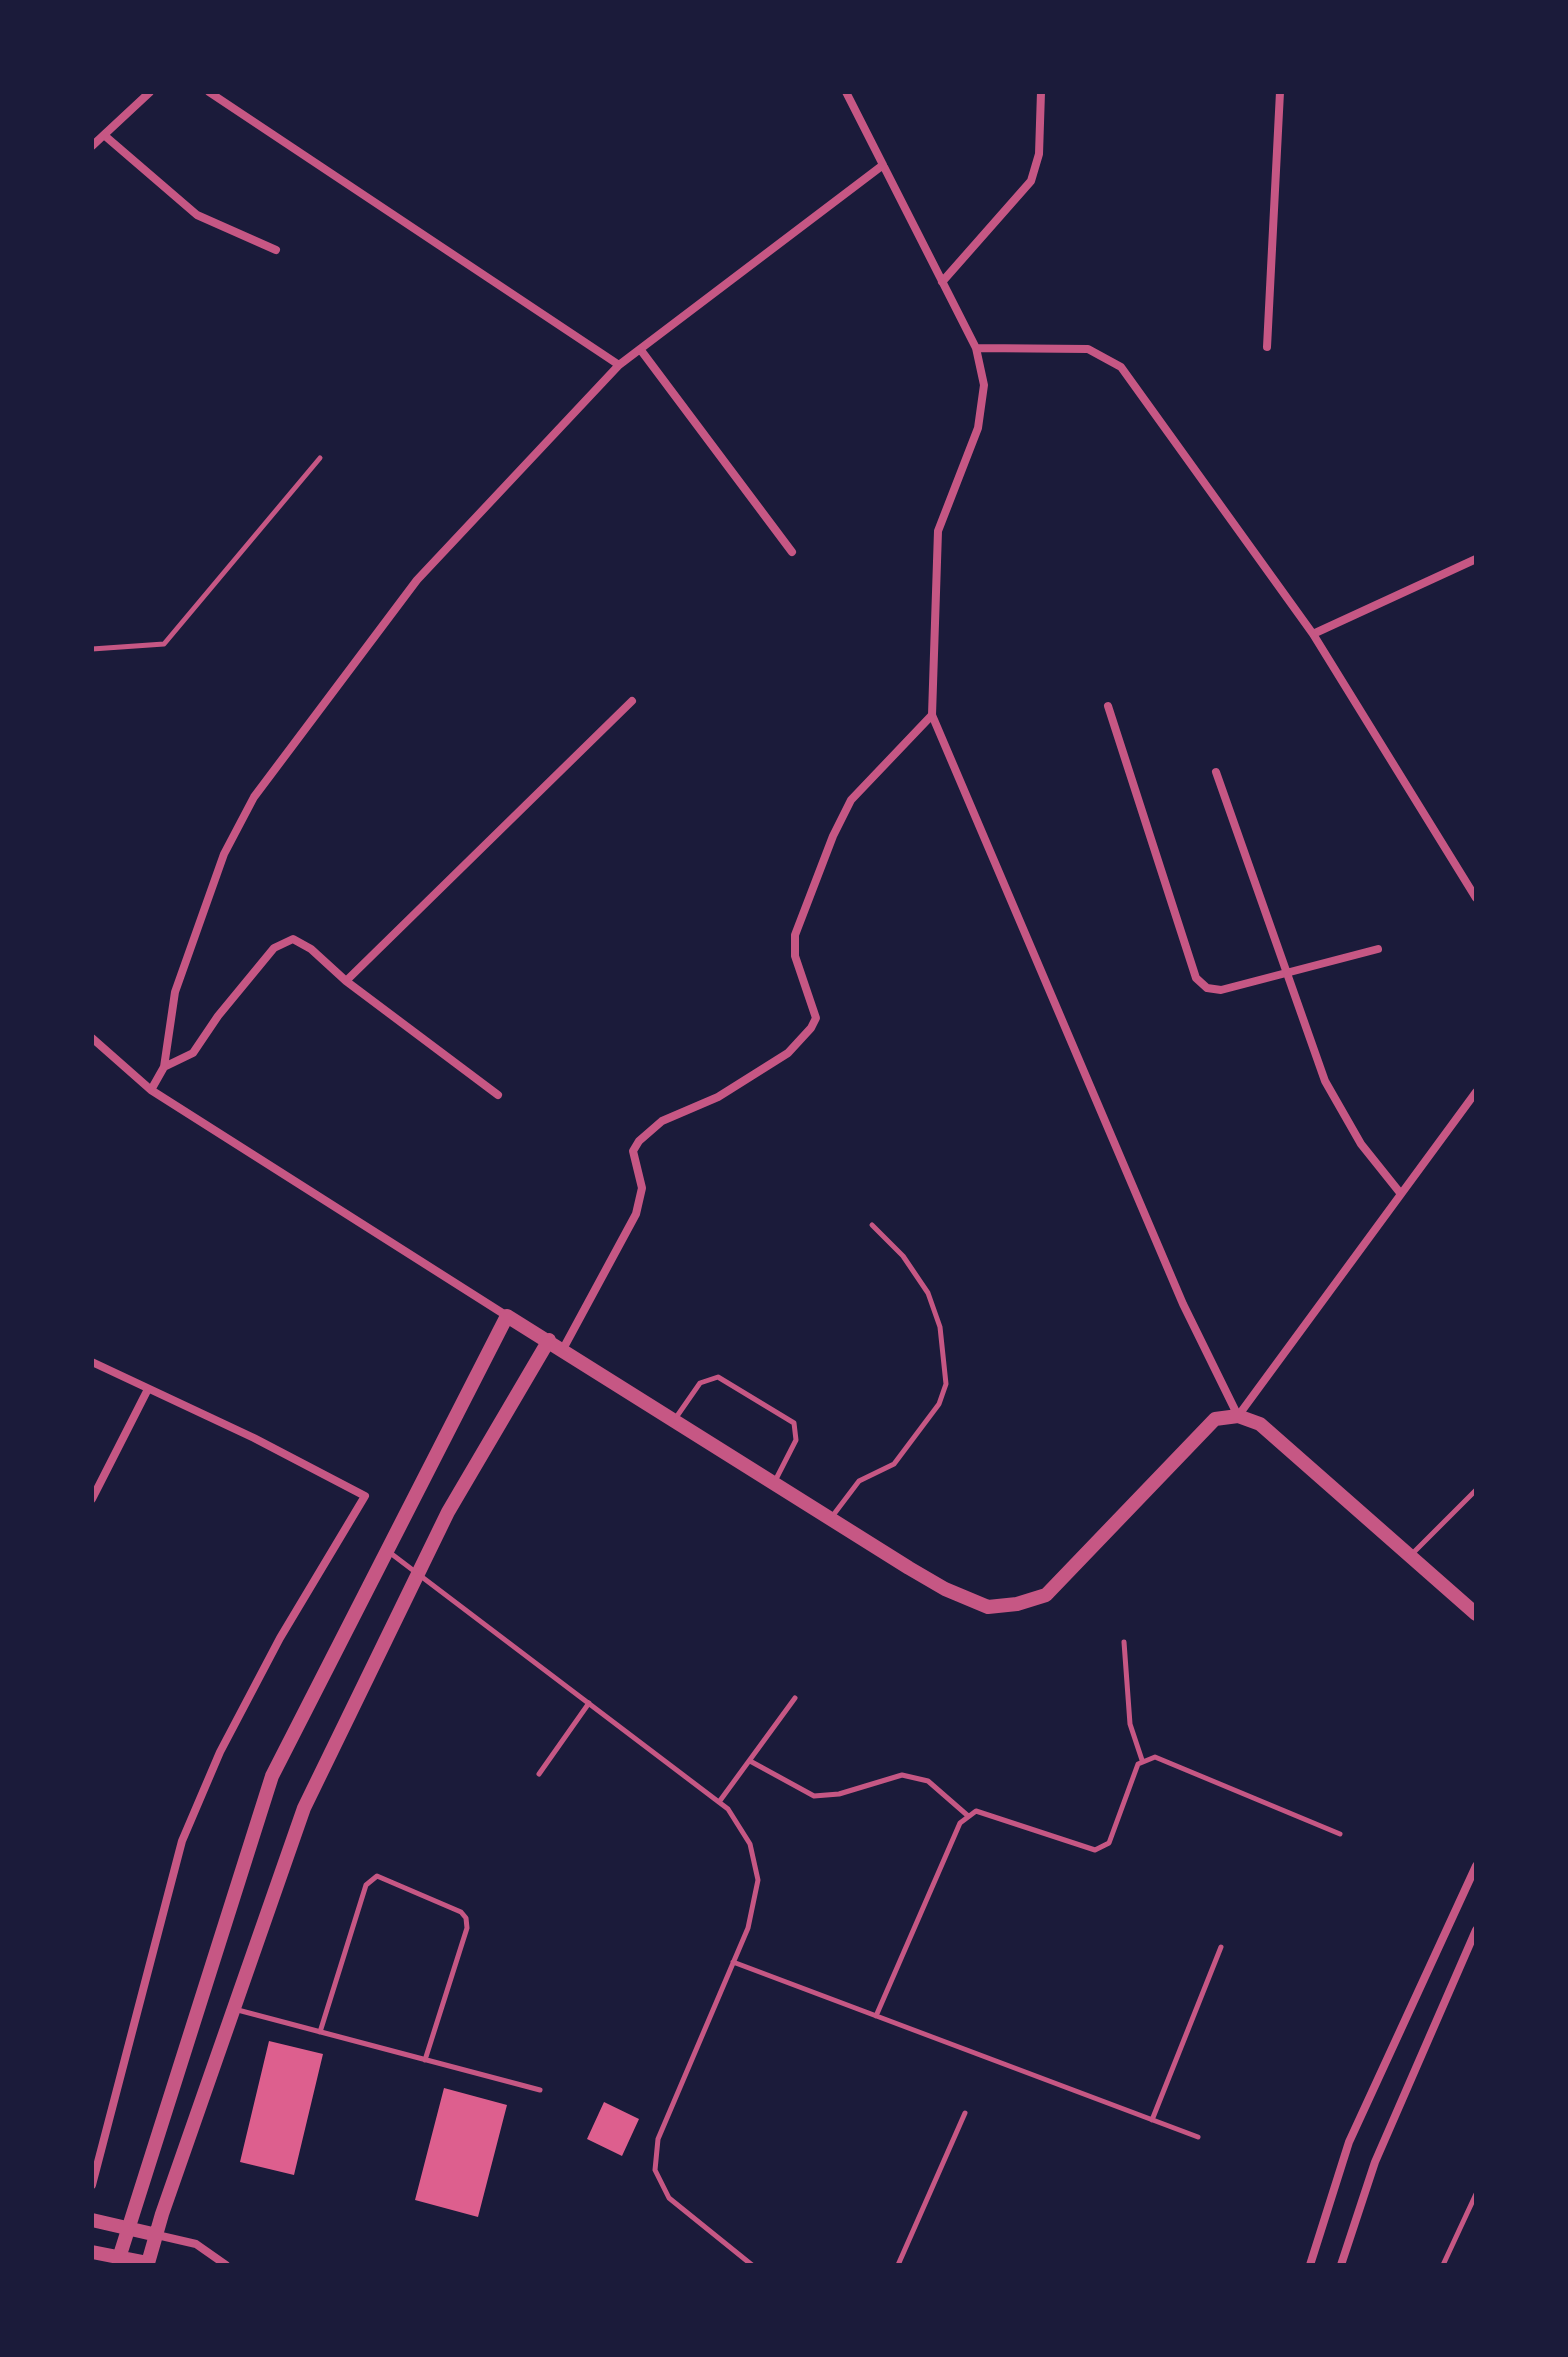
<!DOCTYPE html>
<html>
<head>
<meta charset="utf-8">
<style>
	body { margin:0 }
	#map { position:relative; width:1568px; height:2357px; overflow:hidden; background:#1b1b3a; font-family:"Noto Serif",serif }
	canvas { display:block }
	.frame { position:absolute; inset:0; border:94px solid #1b1b3a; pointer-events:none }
</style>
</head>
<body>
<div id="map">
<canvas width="1568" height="2357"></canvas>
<div class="frame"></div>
</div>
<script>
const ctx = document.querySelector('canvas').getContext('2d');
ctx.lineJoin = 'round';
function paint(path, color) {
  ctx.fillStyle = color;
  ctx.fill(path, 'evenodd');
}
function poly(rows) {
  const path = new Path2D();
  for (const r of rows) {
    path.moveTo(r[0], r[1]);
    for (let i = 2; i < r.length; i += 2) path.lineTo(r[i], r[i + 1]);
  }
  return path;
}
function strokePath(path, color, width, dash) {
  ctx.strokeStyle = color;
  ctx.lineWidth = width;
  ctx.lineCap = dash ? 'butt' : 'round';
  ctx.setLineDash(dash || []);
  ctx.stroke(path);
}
const building = poly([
	[269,2041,323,2054,294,2175,240,2162],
	[444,2088,507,2105,478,2217,415,2200],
	[604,2102,639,2119,622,2156,587,2139]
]);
const service = poly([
	[92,649,164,644,320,458],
	[675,1419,700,1383,718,1377,794,1423,796,1440,774,1483],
	[831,1518,859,1481,894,1464,939,1404,946,1384,940,1327,928,1293,903,1256,872,1225],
	[389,1552,728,1809,750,1844,758,1880,748,1928,658,2139,655,2170,669,2198,752,2265],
	[1411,1555,1476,1490],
	[1124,1642,1130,1724,1142,1760],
	[750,1761,814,1796,839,1794,902,1775,928,1781,967,1815],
	[539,1774,589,1703],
	[719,1802,795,1698],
	[733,1962,1198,2137],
	[234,2009,540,2090],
	[876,2016,960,1823,976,1811,1095,1850,1109,1843,1138,1764,1155,1757,1340,1834],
	[320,2032,366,1885,377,1876,461,1912,466,1918,467,1928,425,2060],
	[1152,2120,1221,1947],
	[898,2265,965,2113],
	[1443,2265,1476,2194]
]);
const minor = poly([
	[209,92,619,365],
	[846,92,976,348,984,385,978,428,938,531,932,715,1183,1304,1238,1416,1476,1092],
	[104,135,197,215,276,250],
	[92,146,150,92],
	[942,282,1031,181,1039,154,1041,92],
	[1267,347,1280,92],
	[976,348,1088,349,1121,367,1313,634,1476,898],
	[640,349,792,552],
	[1313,634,1476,559],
	[1108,706,1196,978,1207,988,1221,990,1378,949],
	[1216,772,1325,1081,1361,1144,1401,1194],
	[346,981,632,701],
	[92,1038,151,1090,507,1316],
	[164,1067,193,1053,218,1016,274,948,293,939,311,949,346,981,498,1095],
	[151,1090,164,1067,175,992,224,854,254,797,417,580,619,365,883,165],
	[563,1349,636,1214,642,1188,633,1151,639,1141,662,1121,718,1097,788,1053,811,1028,816,1018,795,956,795,935,833,836,851,800,932,715],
	[92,1362,254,1438,365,1496,280,1638,220,1752,182,1841,92,2185],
	[92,1499,147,1391],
	[157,2235,196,2244,226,2265],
	[1310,2265,1349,2142,1476,1866],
	[1341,2265,1375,2162,1476,1930]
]);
const tertiary = poly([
	[92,2220,157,2235],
	[92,2252,148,2263,162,2214,304,1808,448,1512,549,1340],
	[119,2258,272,1776,507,1316,909,1568,945,1589,988,1607,1017,1604,1046,1595,1215,1419,1238,1416,1260,1424,1476,1614]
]);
paint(building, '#dd5f8e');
strokePath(service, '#c65784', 5);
strokePath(minor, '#c65784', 8);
strokePath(tertiary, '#c65784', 14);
</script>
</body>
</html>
